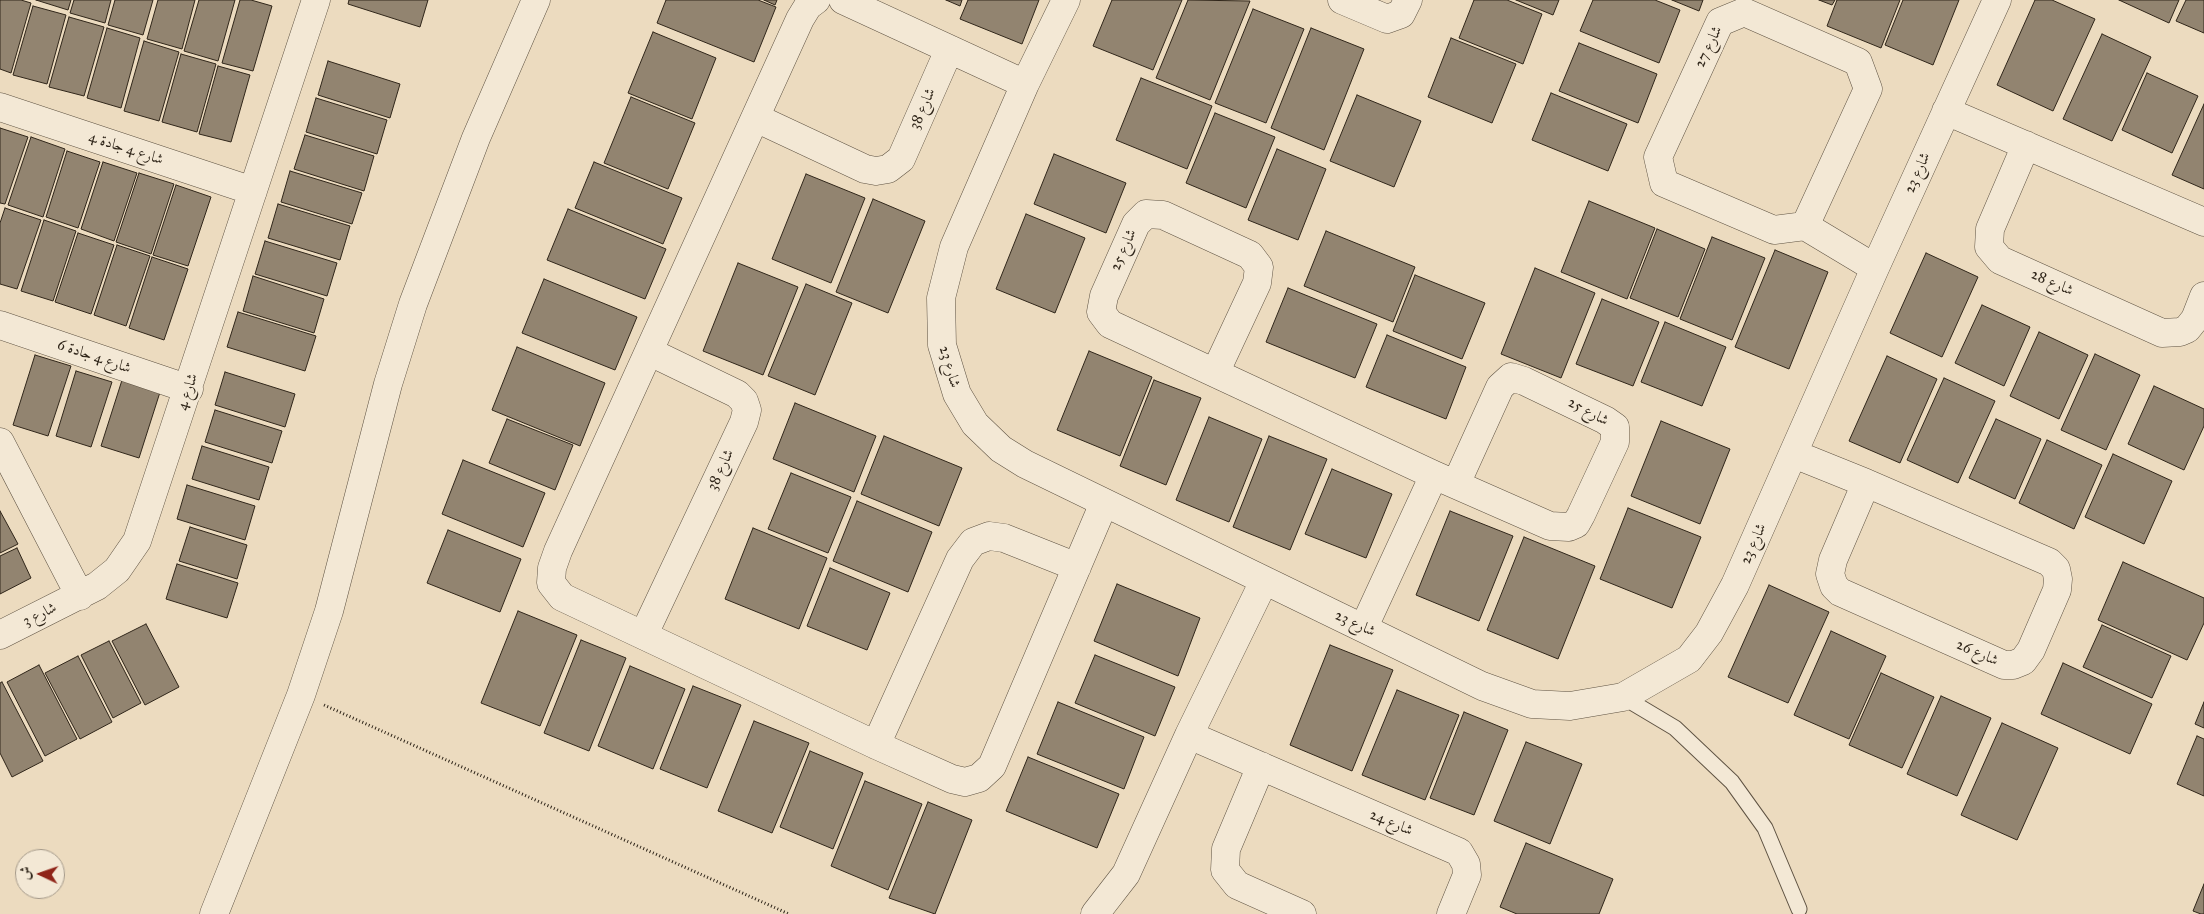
<!DOCTYPE html>
<html>
<head>
<meta charset="utf-8">
<style>
	body { margin:0 }
	#map { position:relative; width:2204px; height:914px; overflow:hidden; background:#ecdbbf; font-family:"IM FELL Great Primer",Amiri,serif }
	canvas { display:block }
	.north { position:absolute; left:15px; top:849px; width:50px; height:50px; box-sizing:border-box; background:#f3e8d5; border:1px solid #a59a8a; border-radius:50%; rotate:273deg; font-size:14px; font-weight:700; line-height:20px; text-align:center; color:#30261a }
	.north::after { content:''; display:block; margin:auto; width:18px; height:22px; background:#8f2418; clip-path:polygon(50% 0,100% 100%,50% 72%,0 100%) }
</style>
</head>
<body>
<div id="map">
<canvas width="2204" height="914"></canvas>
<div class="north">ش</div>
</div>
<script>
const ctx = document.querySelector('canvas').getContext('2d');
ctx.lineJoin = 'round';
function paint(path, color) {
  ctx.fillStyle = color;
  ctx.fill(path, 'evenodd');
}
function poly(rows) {
  const path = new Path2D();
  for (const r of rows) {
    path.moveTo(r[0], r[1]);
    for (let i = 2; i < r.length; i += 2) path.lineTo(r[i], r[i + 1]);
  }
  return path;
}
function strokePath(path, color, width, dash) {
  ctx.strokeStyle = color;
  ctx.lineWidth = width;
  ctx.lineCap = dash ? 'butt' : 'round';
  ctx.setLineDash(dash || []);
  ctx.stroke(path);
}
function drawText(font, color, halo, rows, align = 'center') {
  ctx.font = font + ' "IM FELL Great Primer",Amiri,serif';
  ctx.lineWidth = 5;
  ctx.setLineDash([]);
  ctx.textBaseline = 'middle';
  ctx.strokeStyle = halo;
  ctx.fillStyle = color;
  for (const [text, x, y, turn = 0] of rows) {
    ctx.save();
    ctx.translate(x, y);
    ctx.rotate((+turn || 0) * Math.PI / 180);
    ctx.textAlign = isNaN(turn) ? turn : align;
    if (halo) ctx.strokeText(text, 0, 0);
    ctx.fillText(text, 0, 0);
    ctx.restore();
  }
}
const building = poly([
	[0,0,21,0,31,3,11,73,0,69,0,0],
	[36,0,71,0,68,10,36,0],
	[74,0,111,0,105,23,70,13,74,0],
	[115,0,153,0,143,35,108,25,115,0],
	[158,0,195,0,182,49,147,39,158,0],
	[199,0,235,0,218,61,184,51,199,0],
	[240,0,251,0,272,6,253,71,222,63,240,0],
	[349,0,428,0,420,27,348,4,349,0],
	[666,0,758,0,776,7,754,62,657,23,666,0],
	[764,0,777,0,775,5,764,0],
	[946,0,962,0,960,6,946,0],
	[968,0,1039,0,1022,44,960,19,968,0],
	[1112,0,1182,0,1153,70,1093,46,1112,0],
	[1188,0,1250,1,1210,100,1156,78,1188,0],
	[1474,0,1507,0,1542,14,1523,64,1459,38,1474,0],
	[1516,0,1559,0,1553,15,1516,0],
	[1593,0,1655,0,1680,10,1659,63,1580,31,1593,0],
	[1672,0,1703,0,1699,11,1672,0],
	[1819,0,1835,0,1832,5,1819,0],
	[1837,0,1900,0,1881,48,1827,26,1837,0],
	[1903,0,1959,0,1933,65,1885,45,1903,0],
	[2035,0,2052,0,2095,19,2053,111,1997,85,2035,0],
	[2119,0,2179,0,2169,23,2119,0],
	[2186,0,2204,0,2204,33,2176,21,2186,0],
	[33,6,66,15,47,84,13,75,33,6],
	[1253,9,1304,29,1266,123,1215,103,1253,9],
	[69,17,104,27,84,96,49,87,69,17],
	[107,28,140,38,121,108,87,98,107,28],
	[1311,28,1364,49,1324,150,1271,128,1311,28],
	[653,32,716,58,692,119,628,93,653,32],
	[2102,34,2151,57,2112,141,2063,119,2102,34],
	[1451,38,1516,64,1492,123,1428,97,1451,38],
	[144,41,179,52,159,121,124,111,144,41],
	[1579,43,1657,74,1638,123,1559,91,1579,43],
	[181,54,216,64,197,132,162,122,181,54],
	[328,61,400,84,390,118,318,95,328,61],
	[218,66,250,75,231,142,199,134,218,66],
	[2147,73,2198,96,2172,153,2122,130,2147,73],
	[1141,78,1212,106,1187,169,1116,140,1141,78],
	[1551,93,1627,124,1608,171,1532,140,1551,93],
	[1357,95,1421,121,1394,187,1330,161,1357,95],
	[631,97,695,123,668,189,604,163,631,97],
	[316,98,387,120,377,154,306,132,316,98],
	[2204,104,2204,189,2172,175,2204,104],
	[1215,113,1275,137,1246,208,1186,183,1215,113],
	[0,128,28,137,5,204,0,203,0,128],
	[305,135,374,156,364,191,294,169,305,135],
	[31,137,65,149,43,217,8,205,31,137],
	[1277,149,1326,169,1298,240,1248,220,1277,149],
	[67,151,100,162,78,228,46,217,67,151],
	[1054,154,1126,183,1106,233,1034,204,1054,154],
	[103,162,137,173,114,241,81,229,103,162],
	[594,162,682,198,663,244,575,208,594,162],
	[290,171,362,193,352,224,281,202,290,171],
	[139,173,174,184,151,254,116,242,139,173],
	[806,174,865,198,831,283,772,259,806,174],
	[176,185,211,197,188,266,153,255,176,185],
	[873,199,925,221,888,313,836,292,873,199],
	[1589,201,1655,228,1627,299,1561,272,1589,201],
	[278,204,350,226,340,260,268,238,278,204],
	[5,208,41,220,17,289,0,284,0,223,5,208],
	[568,209,666,249,645,299,547,260,568,209],
	[1026,214,1085,238,1055,313,996,289,1026,214],
	[44,220,76,231,53,301,21,291,44,220],
	[1657,229,1705,249,1678,317,1630,298,1657,229],
	[1326,231,1415,267,1393,322,1304,286,1326,231],
	[78,233,114,245,91,314,55,302,78,233],
	[1712,237,1765,258,1732,340,1680,319,1712,237],
	[265,241,337,263,327,296,255,274,265,241],
	[117,245,150,256,126,326,94,315,117,245],
	[1775,250,1828,272,1789,369,1735,347,1775,250],
	[1926,253,1978,277,1942,357,1890,333,1926,253],
	[152,257,188,269,164,340,129,328,152,257],
	[738,263,798,287,763,375,703,351,738,263],
	[1535,268,1595,293,1561,378,1501,354,1535,268],
	[1415,275,1485,303,1462,359,1393,331,1415,275],
	[253,276,324,299,314,333,243,311,253,276],
	[544,279,637,317,615,370,522,333,544,279],
	[806,284,852,303,815,395,768,376,806,284],
	[1288,288,1377,324,1355,378,1266,342,1288,288],
	[1602,299,1659,322,1633,386,1576,364,1602,299],
	[1982,305,2030,327,2004,386,1955,363,1982,305],
	[238,312,316,336,305,371,227,347,238,312],
	[1665,322,1726,347,1702,406,1641,382,1665,322],
	[2039,332,2088,355,2059,419,2010,396,2039,332],
	[1387,335,1466,367,1446,419,1366,387,1387,335],
	[517,347,605,383,580,446,492,410,517,347],
	[1089,351,1152,377,1120,456,1057,430,1089,351],
	[2095,354,2140,375,2106,450,2061,430,2095,354],
	[35,355,71,366,48,436,13,425,35,355],
	[1887,356,1937,379,1900,463,1849,441,1887,356],
	[76,371,112,382,91,447,56,436,76,371],
	[225,372,295,394,285,427,215,405,225,372],
	[123,377,161,389,139,458,101,446,123,377],
	[1944,378,1995,401,1958,483,1907,460,1944,378],
	[1154,380,1201,398,1166,485,1120,466,1154,380],
	[2154,386,2204,409,2204,426,2184,470,2128,444,2154,386],
	[795,403,876,436,854,492,773,459,795,403],
	[215,410,282,431,272,463,205,442,215,410],
	[1209,417,1262,439,1229,522,1176,500,1209,417],
	[507,419,573,445,555,490,489,463,507,419],
	[1996,419,2041,439,2015,499,1969,478,1996,419],
	[1661,421,1730,449,1700,524,1631,496,1661,421],
	[884,436,962,468,939,526,861,494,884,436],
	[1269,436,1327,459,1290,550,1233,527,1269,436],
	[2047,440,2102,465,2074,529,2019,503,2047,440],
	[202,446,269,467,259,500,192,479,202,446],
	[2113,454,2172,481,2144,544,2085,517,2113,454],
	[463,460,545,493,523,547,442,514,463,460],
	[1332,469,1392,494,1366,558,1305,534,1332,469],
	[791,473,851,497,828,553,768,529,791,473],
	[187,485,255,506,245,540,177,519,187,485],
	[857,501,932,532,908,592,833,561,857,501],
	[1628,508,1701,537,1672,608,1600,579,1628,508],
	[0,511,18,544,0,553,0,511],
	[1450,511,1513,536,1479,621,1416,595,1450,511],
	[190,527,247,545,237,579,179,561,190,527],
	[753,528,827,558,799,629,725,599,753,528],
	[448,530,521,559,500,612,427,583,448,530],
	[1524,537,1595,566,1558,659,1487,630,1524,537],
	[17,548,31,578,0,594,0,556,17,548],
	[2123,562,2204,598,2204,623,2187,660,2098,620,2123,562],
	[177,564,238,583,227,618,166,599,177,564],
	[830,568,890,593,867,650,807,626,830,568],
	[1117,584,1200,618,1178,676,1094,641,1117,584],
	[1769,585,1829,612,1788,703,1728,677,1769,585],
	[518,611,577,635,540,726,481,703,518,611],
	[146,624,179,687,145,705,112,641,146,624],
	[2102,625,2171,656,2152,698,2083,667,2102,625],
	[1831,631,1886,656,1849,739,1794,715,1831,631],
	[581,640,626,658,589,751,544,733,581,640],
	[109,641,141,703,113,718,81,655,109,641],
	[1330,645,1393,670,1352,771,1290,745,1330,645],
	[1095,655,1175,687,1155,736,1075,703,1095,655],
	[78,656,112,722,80,739,45,673,78,656],
	[2063,663,2152,704,2130,754,2041,714,2063,663],
	[39,665,77,739,45,756,7,682,39,665],
	[630,666,685,689,653,769,598,746,630,666],
	[1881,673,1934,697,1902,768,1849,745,1881,673],
	[2,682,43,761,12,777,0,753,0,683,2,682],
	[693,686,741,705,707,788,660,769,693,686],
	[1397,690,1459,715,1425,800,1362,775,1397,690],
	[1941,696,1991,718,1957,796,1907,774,1941,696],
	[1058,702,1144,737,1124,789,1037,754,1058,702],
	[2204,702,2204,728,2195,724,2204,702],
	[1464,712,1508,730,1474,815,1430,798,1464,712],
	[754,721,809,743,772,833,718,811,754,721],
	[2002,723,2058,748,2017,840,1961,815,2002,723],
	[2197,736,2204,739,2204,796,2177,784,2197,736],
	[1526,742,1582,764,1550,844,1494,821,1526,742],
	[810,751,863,773,833,849,780,827,810,751],
	[1028,757,1119,794,1097,848,1006,811,1028,757],
	[865,781,922,804,888,890,831,866,865,781],
	[928,802,972,820,935,914,889,898,928,802],
	[1526,843,1613,879,1599,914,1517,914,1500,907,1526,843],
	[2204,884,2204,914,2201,914,2193,911,2204,884]
]);
const path = poly([
	[324,705,789,914]
]);
const lane = poly([
	[1623,697,1675,728,1732,782,1765,828,1799,909]
]);
const street = poly([
	[816,0,808,6,800,19,558,551,552,568,551,583,562,597,876,745,952,779,965,782,979,778,992,766,1104,503],
	[843,0,1025,84],
	[1066,0,1025,84,954,247,941,298,942,345,957,394,975,424,1001,449,1025,464,1482,686,1532,704,1570,706,1623,697,1689,659,1709,633,1735,585,1875,268,1997,0],
	[1342,0,1387,19,1401,14,1408,0],
	[0,107,253,191],
	[1946,111,2204,222],
	[756,118,865,169,876,171,888,169,901,159,949,50],
	[2026,145,1990,229,1989,247,2000,260,2162,333,2180,332,2187,329,2195,319,2204,296],
	[1805,226,1868,89,1858,62,1744,12,1720,22,1658,157,1664,183,1774,230,1805,226,1875,268],
	[0,325,189,389],
	[1215,373,1257,283,1259,267,1250,255,1163,215,1146,214,1136,224,1104,296,1101,312,1110,324,1215,373,1434,475,1550,526,1569,527,1576,524,1581,515,1615,442,1615,427,1605,420,1524,381,1511,377,1500,387,1456,484],
	[0,442,80,596],
	[1794,454,1866,483,2049,562,2056,569,2058,579,2057,590,2031,650,2023,661,2013,665,2004,665,1840,592,1834,586,1830,574,1833,560,1866,483],
	[1364,627,1434,475],
	[644,634,744,422,747,410,744,401,737,394,650,352],
	[0,635,97,586,117,570,137,541,316,0],
	[1189,735,1459,852,1466,864,1467,875,1451,914],
	[876,745,960,559,973,542,989,536,1004,538,1077,567],
	[1261,766,1226,849,1225,870,1237,885,1302,914],
	[214,914,301,695,329,611,388,384,413,304,476,138,536,0],
	[1095,914,1126,874,1189,735,1264,581]
]);
const streetNames = [
	["شارع 27",1709,47,-64],
	["شارع 38",923,109,-66],
	["شارع 4 جادة 4",126,149,18],
	["شارع 23",1918,173,-66],
	["شارع 25",1124,250,-66],
	["شارع 28",2052,283,24],
	["شارع 4 جادة 6",94,357,19],
	["شارع 23",949,367,74],
	["شارع 4",188,392,-72],
	["شارع 25",1588,412,28],
	["شارع 38",721,470,-65],
	["شارع 23",1754,544,-66],
	["شارع 3",40,615,-26],
	["شارع 23",1355,624,25],
	["شارع 26",1977,653,24],
	["شارع 24",1391,823,23]
];
paint(building, '#928470');
strokePath(building, '#30261a', 1);
strokePath(lane, '#5f5343', 17);
strokePath(street, '#5f5343', 29);
strokePath(path, '#30261a', 3, [1, 2.5]);
strokePath(lane, '#f3e8d5', 15);
strokePath(street, '#f3e8d5', 28);
drawText('15px', '#30261a', '#f3e8d5', streetNames);
</script>
</body>
</html>
